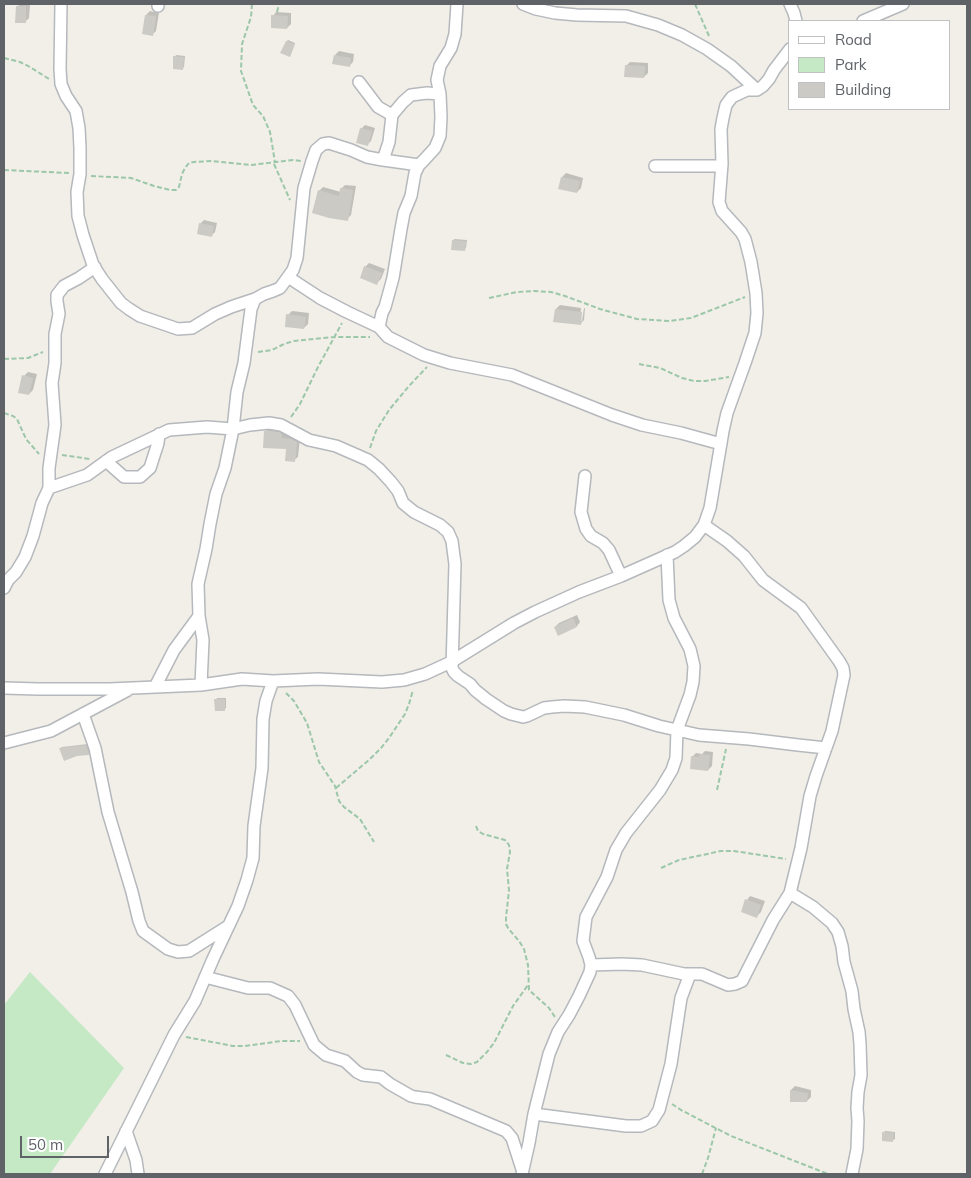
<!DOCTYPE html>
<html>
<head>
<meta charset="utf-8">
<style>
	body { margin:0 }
	#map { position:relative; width:971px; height:1178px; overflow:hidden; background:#f1efe8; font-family:Mulish,sans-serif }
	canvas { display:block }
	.frame { position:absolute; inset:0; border:5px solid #5f6368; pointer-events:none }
	.legend { position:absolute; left:788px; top:20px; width:162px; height:90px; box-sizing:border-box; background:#fff; border:1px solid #bfc1c3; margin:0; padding:6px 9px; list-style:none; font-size:15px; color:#5f6368 }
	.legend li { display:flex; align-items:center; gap:10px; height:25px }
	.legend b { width:25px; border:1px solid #bfc1c3 }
	.scale { position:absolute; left:20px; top:1136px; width:89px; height:22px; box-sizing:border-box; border:2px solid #5f6368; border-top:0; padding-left:6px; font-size:15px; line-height:18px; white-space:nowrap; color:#5f6368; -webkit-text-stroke:4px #fff; paint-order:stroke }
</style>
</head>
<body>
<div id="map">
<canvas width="971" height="1178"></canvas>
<div class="frame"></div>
<ul class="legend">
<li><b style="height:6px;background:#fff"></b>Road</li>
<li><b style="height:14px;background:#c5e8c5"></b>Park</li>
<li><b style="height:14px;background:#cccac5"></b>Building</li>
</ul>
<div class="scale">50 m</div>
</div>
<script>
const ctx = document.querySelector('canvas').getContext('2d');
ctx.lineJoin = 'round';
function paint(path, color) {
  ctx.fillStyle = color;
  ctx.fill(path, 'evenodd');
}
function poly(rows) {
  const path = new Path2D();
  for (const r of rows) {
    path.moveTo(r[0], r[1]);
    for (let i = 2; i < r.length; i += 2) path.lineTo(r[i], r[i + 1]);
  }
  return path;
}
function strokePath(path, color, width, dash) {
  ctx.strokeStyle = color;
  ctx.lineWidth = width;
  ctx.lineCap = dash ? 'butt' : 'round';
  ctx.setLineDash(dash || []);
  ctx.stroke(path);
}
const green = poly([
	[30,972,124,1068,50,1174,4,1174,4,1005]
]);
const shadow = poly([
	[20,4,30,4,29,18,25,22,17,7],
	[150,11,159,13,156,31,152,35,146,15],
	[276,12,291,13,291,24,287,28,273,16],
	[288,40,295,43,291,54,287,41],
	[339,51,354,54,353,62,349,66,335,55],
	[176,55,185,56,184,67,182,69,175,57],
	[630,62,648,63,648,73,644,77,626,66],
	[365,125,375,128,371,141,367,145,361,129],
	[566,173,583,178,581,188,577,192,562,177],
	[345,185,356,186,351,215,347,219,319,191,323,187,341,192,341,189],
	[204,220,217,223,215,232,211,236,200,224],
	[454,239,467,240,466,248,464,250,453,241],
	[369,263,385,269,381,279,377,283,365,267],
	[560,305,581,308,580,321,582,321,584,308,585,308,584,320,580,324,556,309],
	[292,311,309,313,308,324,304,328,288,315],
	[28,372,37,374,33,390,29,394,24,376],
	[269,428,286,430,285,435,296,436,300,438,298,457,294,460,287,448,265,432],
	[577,615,580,622,577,626,555,627,559,623],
	[217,698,226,698,226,708,224,710,216,700],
	[88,744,90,752,88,754,61,748,62,747],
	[705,751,713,752,712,766,708,770,692,757,696,753,702,754],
	[750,896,765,901,761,912,757,916,747,900],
	[795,1086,811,1090,811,1097,807,1101,791,1100,791,1090],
	[885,1131,895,1132,895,1139,893,1140,884,1132]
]);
const building = poly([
	[16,6,26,6,26,23,15,23],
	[145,15,156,16,153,36,142,34],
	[271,15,288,16,287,29,271,28],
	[286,41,295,44,290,57,280,53],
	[334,55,351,58,350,67,332,64],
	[173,56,184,57,183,70,173,69],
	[625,65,645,66,644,78,624,77],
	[360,128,372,131,368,146,356,143],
	[561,177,580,181,577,193,558,189],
	[340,188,353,190,348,221,329,218,312,213,318,190,339,196],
	[199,223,214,226,212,237,197,234],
	[452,240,466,241,465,251,451,250],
	[364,266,382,273,377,285,360,278],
	[555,309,582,312,581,325,553,322],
	[286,314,306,317,304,329,285,327],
	[22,375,33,378,29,395,18,393],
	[264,431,269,431,279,432,282,434,282,438,291,439,297,442,295,462,285,461,286,449,263,448],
	[573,618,577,627,558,636,554,627],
	[214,699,225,699,225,711,215,711],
	[86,745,89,755,77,756,64,761,59,748],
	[700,754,710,755,708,771,690,769,691,756,699,757],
	[745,899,761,905,757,918,741,912],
	[790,1090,808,1093,807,1102,790,1102],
	[882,1132,894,1133,893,1142,882,1141]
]);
const path = poly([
	[252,4,251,17,242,44,241,71,253,105,263,116,270,132,275,162],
	[695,4,709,36],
	[277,12,279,4],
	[4,58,20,62,30,67,49,79],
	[274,164,290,200],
	[4,170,69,173],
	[91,176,131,178,154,186,170,190,176,190,179,187,182,174,185,168,189,163,194,162,212,161,251,165,293,160,301,161],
	[489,298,517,292,534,291,551,292,565,296,600,309,637,319,669,321,691,318,745,297],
	[258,352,272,350,284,344,294,341,334,337,370,337],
	[4,359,28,358,43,352],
	[639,364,660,368,682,378,694,381,705,381,729,377],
	[4,413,13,416,17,419,26,439,39,454],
	[291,417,300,404,318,367,342,323],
	[370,448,376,431,389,410,409,386,427,367],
	[62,455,90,459],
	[286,693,294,701,307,723,319,762,335,786,339,801,344,807,360,819,374,842],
	[336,788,370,759,381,748,389,738,405,714,409,704,413,690],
	[717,790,726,749],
	[476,826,478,831,483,834,505,840,509,845,510,852,507,869,509,890,506,918,506,924,508,928,519,941,524,949,528,965,529,990,549,1008,555,1017],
	[661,868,679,860,721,851,734,851,786,859],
	[186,1037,233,1046,245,1046,281,1041,300,1041],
	[446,1055,463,1063,471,1064,477,1062,487,1052,494,1043,513,1006,528,985],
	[672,1104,681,1110,731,1136,828,1174],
	[702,1174,708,1158,716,1128]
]);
const street = poly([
	[61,4,60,69,61,84,66,96,76,111,79,128,80,148,80,174,77,192,78,216,83,235,93,265,102,279,121,303,129,309,140,316,178,329,192,328,215,314,231,307,255,299],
	[523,4,536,9,555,13,577,15,626,16,658,25,682,35,707,49,731,66,757,90],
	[790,4,794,13,796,21],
	[158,6,158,4],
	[863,21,903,4],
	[359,82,378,107,392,115,389,142,383,160],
	[392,115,403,102,411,95,427,93,440,94],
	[655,166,722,166],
	[288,277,320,298,347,312,379,327,388,337,424,355,450,363,512,375,612,415,642,425,681,433,721,444],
	[379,327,382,313,385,307,393,278,401,229,404,213,411,196,415,173,419,165,424,160,435,148,440,136,441,117,440,94,437,80,440,66,451,48,455,34,457,4],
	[106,461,124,477,140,477,150,468,158,443,159,434],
	[585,476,581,512,586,529,591,536,603,543,609,550,621,576],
	[49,488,87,475,112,457,169,430,207,427,233,429,250,425,269,423,281,425,309,440,336,446,368,460,379,469,391,482,398,491,403,503,414,512,440,525,448,532,452,541,455,564,452,668,454,672,458,676,470,684,475,690,486,699,504,711,511,714,523,717,527,716,544,708,552,707,564,706,585,707,624,715,659,726,699,735,749,739,798,745,826,748],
	[4,588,8,580,16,572,25,557,33,536,42,503,49,488,49,468,55,425,52,383,55,363,55,334,59,314,57,301,57,295,64,286,79,278,95,267],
	[201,685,203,640,199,616,198,584,206,549,210,524,216,494,225,468,233,429,237,392,244,363,251,309,255,299,264,294,273,291,280,288,293,270,297,258,304,188,312,161,316,150,323,144,329,143,351,150,367,157,383,160,419,165],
	[155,687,174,650,199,616],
	[4,688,38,689,110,689,201,685,242,679,273,681,318,679,382,682,404,680,425,674,451,662,514,623,535,612,579,592,621,576,675,552,684,546,695,537,704,525,710,508,723,431,727,413,745,363,755,333,757,313,756,293,751,262,745,239,741,232,722,211,719,202,722,164,721,129,723,118,726,105,732,97,747,90,757,90,763,86,769,79,774,70,790,49],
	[83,714,95,748,108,812,132,892,139,921,143,931,168,949,178,952,189,951,227,927],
	[4,743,51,731,128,690],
	[790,893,813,907,832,923,838,932,842,946,844,962,852,991,854,1009,859,1032,860,1044,861,1075,858,1092,857,1108,858,1121,857,1149,852,1174],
	[591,965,622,964,642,965,684,974,702,974,728,985,735,984,742,981,773,920,790,893,801,848,810,796,816,776,832,731,844,675,843,668,839,661,801,608,763,580,744,556,727,541,704,525],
	[205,977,248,988,270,988,288,996,295,1005,314,1045,326,1055,345,1061,357,1072,363,1075,381,1077,390,1084,411,1096,415,1097,430,1099,506,1131,512,1138,522,1169],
	[534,1114,626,1126,641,1126,652,1121,659,1110,671,1064,681,998,690,974],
	[126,1131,136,1160,138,1174],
	[105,1174,174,1035,195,1001,213,959,238,906,247,880,253,858,254,826,262,768,263,719,266,701,273,681],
	[522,1174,529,1143,534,1114,549,1054,558,1032,569,1015,579,996,590,972,591,965,589,957,583,941,586,917,607,877,616,850,626,833,660,790,672,770,676,758,677,730,690,695,693,682,694,666,690,649,674,618,669,600,667,555]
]);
paint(green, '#c5e8c5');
paint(shadow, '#0003');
paint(building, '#cccac5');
strokePath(street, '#b5b8bc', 14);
strokePath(path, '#9cc7a9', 2, [5, 2.5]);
strokePath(street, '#fff', 11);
</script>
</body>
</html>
